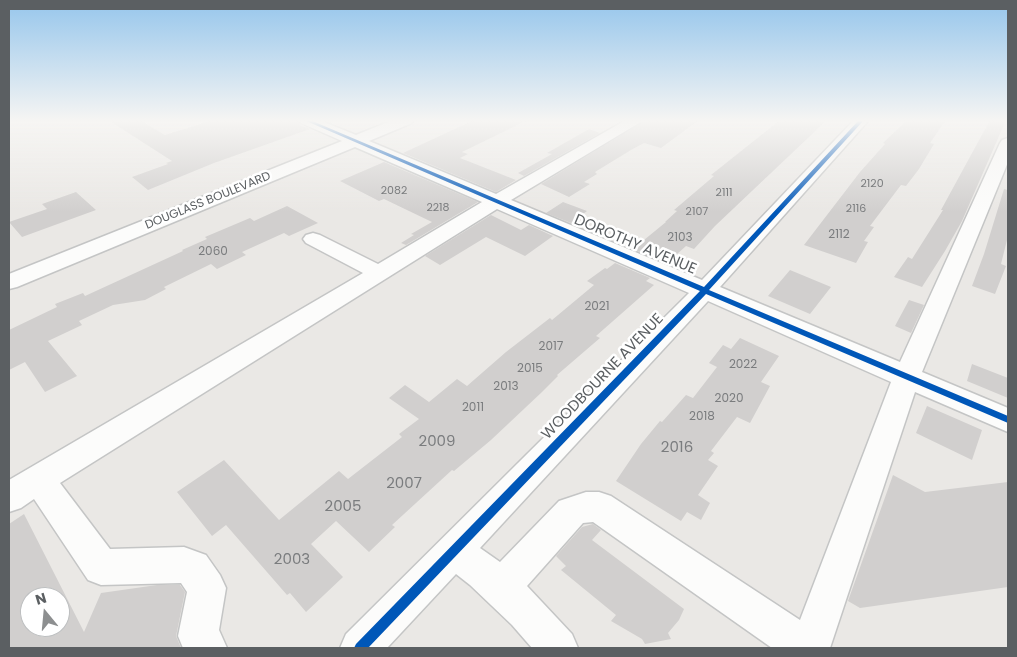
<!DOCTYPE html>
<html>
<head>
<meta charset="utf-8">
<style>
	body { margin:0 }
	#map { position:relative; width:1017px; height:657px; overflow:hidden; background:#eae8e5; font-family:Poppins,sans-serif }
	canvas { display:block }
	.frame { position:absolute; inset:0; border:10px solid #5b5f62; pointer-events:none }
	.north { position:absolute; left:20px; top:587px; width:50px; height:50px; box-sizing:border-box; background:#fff; border:1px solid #bdbfc0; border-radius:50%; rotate:343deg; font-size:14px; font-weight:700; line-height:20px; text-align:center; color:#5b5f62 }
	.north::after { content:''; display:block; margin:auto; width:18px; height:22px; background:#8d8f90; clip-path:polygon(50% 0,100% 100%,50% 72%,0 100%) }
</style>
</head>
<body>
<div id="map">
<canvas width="1017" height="657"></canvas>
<div class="frame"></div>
<div class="north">N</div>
</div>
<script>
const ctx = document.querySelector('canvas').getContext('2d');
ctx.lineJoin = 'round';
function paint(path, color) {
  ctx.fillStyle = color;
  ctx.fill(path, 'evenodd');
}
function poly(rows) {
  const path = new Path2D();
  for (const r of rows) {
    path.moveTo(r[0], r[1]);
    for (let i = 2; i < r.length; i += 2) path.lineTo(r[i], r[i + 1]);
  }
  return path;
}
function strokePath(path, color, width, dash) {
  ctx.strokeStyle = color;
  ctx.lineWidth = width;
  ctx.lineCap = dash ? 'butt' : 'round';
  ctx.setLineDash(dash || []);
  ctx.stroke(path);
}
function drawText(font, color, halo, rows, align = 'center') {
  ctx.font = font + ' Poppins,sans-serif';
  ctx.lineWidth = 5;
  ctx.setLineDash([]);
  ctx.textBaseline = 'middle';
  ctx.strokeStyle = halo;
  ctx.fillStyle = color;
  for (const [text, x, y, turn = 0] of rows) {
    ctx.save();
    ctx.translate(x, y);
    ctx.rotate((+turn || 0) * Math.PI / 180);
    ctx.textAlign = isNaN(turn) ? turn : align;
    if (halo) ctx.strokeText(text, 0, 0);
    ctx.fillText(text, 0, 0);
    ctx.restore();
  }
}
const building = poly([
	[108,120,140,120,165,135,213,120,297,120,300,125,310,129,214,163,148,190,132,177,168,164,166,163,172,161],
	[474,120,528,120,462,152,468,154,460,158,516,180,496,192,403,153],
	[646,120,699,120,661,148,644,143,631,150,595,172,597,174,584,182,590,184,569,197,541,184],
	[780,120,827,120,715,226,694,249,686,246,667,263,633,249,666,222,665,222,677,211,674,210,714,176,711,175],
	[907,120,946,120,930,143,934,144,919,169,906,186,901,185,870,226,874,227,864,241,868,242,856,263,804,245,860,172,885,144,883,143],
	[990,120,1006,120,962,221,945,251,922,287,894,277,908,257,912,259,943,210,941,210],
	[589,129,600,133,524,176,518,173,552,154,547,153],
	[384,162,478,202,406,245,401,243,414,235,411,234,432,222,384,199,379,201,340,181],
	[1004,189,1008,190,1008,236,1001,264,1006,266,995,294,972,286,984,254],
	[76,192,96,210,22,237,9,222,47,209,42,204],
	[563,202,587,211,571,223,546,213],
	[287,206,318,223,289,236,284,233,242,252,246,255,217,269,211,264,164,287,166,289,145,300,113,305,79,321,82,325,48,341,77,376,45,392,25,362,9,370,9,330,57,307,55,304,83,293,85,296,183,251,182,250,207,239,205,237,250,218,254,221],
	[491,215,521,230,529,225,553,236,525,256,486,237,440,265,425,256],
	[615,263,650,278,646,281,654,285,596,336,600,338,557,375,558,376,542,392,491,440,454,471,452,470,392,525,395,527,369,552,336,521,311,544,343,577,306,612,290,593,287,595,226,525,212,536,177,492,224,460,279,520,339,471,348,479,402,437,399,434,419,419,389,398,405,385,429,402,457,379,467,386,506,352,550,318,552,320,594,285,587,281,605,268,607,269],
	[790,270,831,287,810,314,768,296],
	[909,300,924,305,911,333,895,326],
	[740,338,779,356,761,382,770,386,750,423,737,417,711,451,714,453,708,460,718,466,698,495,710,503,701,520,687,512,681,521,616,481,641,444,660,421,662,422,686,395,693,398,717,367,709,363,723,345,731,349],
	[972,364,1008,378,1008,398,967,381],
	[927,406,982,430,972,460,916,433],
	[893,475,925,492,1008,482,1008,587,860,608,848,601],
	[24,514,84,632,101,593,157,585,180,585,185,592,176,636,181,648,9,648,9,524],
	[30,597,60,597,60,627,30,627],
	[593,524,601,530,592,540,684,609,679,620,668,633,671,639,645,644,642,639,611,621,616,615,561,570,566,566,556,556,582,527]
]);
const minor = poly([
	[299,120,319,120,356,135,393,120,414,120,412,123,369,141,496,194,626,120,644,120,511,200,702,280,854,120,869,120,720,287,900,362,1000,143,1002,140,1008,138,1008,162,922,372,1008,408,1008,432,915,392,830,648,772,648,593,522,583,523,527,586,572,634,578,648,532,648,512,625,470,585,456,574,387,648,340,648,346,634,689,293,497,209,60,483,110,549,184,547,206,555,220,575,226,588,219,630,227,648,183,648,178,636,187,592,181,583,101,585,88,580,34,499,21,508,9,512,9,480,363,273,306,243,303,239,306,235,313,233,320,235,378,264,482,202,355,147,17,287,9,289,9,274,342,141,301,123,299,120],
	[708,301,891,382,800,620,611,496,599,492,586,492,559,501,500,562,480,548,708,301]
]);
const cycleway = poly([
	[304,120,310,120,704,287,859,120,864,120,709,290,1008,416,1008,423,706,294,368,648,354,648,356,644,700,291,304,120]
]);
const farNumbernames = [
	["2120",872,184],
	["2082",394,191],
	["2111",724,193],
	["2218",438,208],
	["2116",856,209],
	["2107",697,212]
];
const farStreetnames = [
	["DOUGLASS BOULEVARD",208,201,-22]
];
const numberNames = [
	["2112",839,235],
	["2103",680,238],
	["2060",213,252],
	["2021",597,307],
	["2017",551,347],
	["2022",743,365],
	["2015",530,369],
	["2013",506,387],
	["2020",729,399],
	["2011",473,408],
	["2018",702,417]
];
const streetNames = [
	["DOROTHY AVENUE",635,245,23],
	["WOODBOURNE AVENUE",603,377,-46]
];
const nearNumbernames = [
	["2009",437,442],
	["2016",677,448],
	["2007",404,484],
	["2005",343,507],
	["2003",292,560]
];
paint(building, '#d1cfce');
strokePath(minor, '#c4c5c5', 3);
paint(minor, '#fcfcfb');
paint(cycleway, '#0057b8');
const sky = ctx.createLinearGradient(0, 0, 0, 212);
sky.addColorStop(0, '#96c6ec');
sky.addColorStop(0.57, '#f6f5f3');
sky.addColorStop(1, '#f6f5f300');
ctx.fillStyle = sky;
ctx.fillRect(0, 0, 1017, 212);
drawText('11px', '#7a7c7e', null, farNumbernames);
drawText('12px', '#5b5f62', '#fff', farStreetnames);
drawText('12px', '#7a7c7e', null, numberNames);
drawText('15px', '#5b5f62', '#fff', streetNames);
drawText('15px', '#7a7c7e', null, nearNumbernames);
</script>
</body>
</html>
